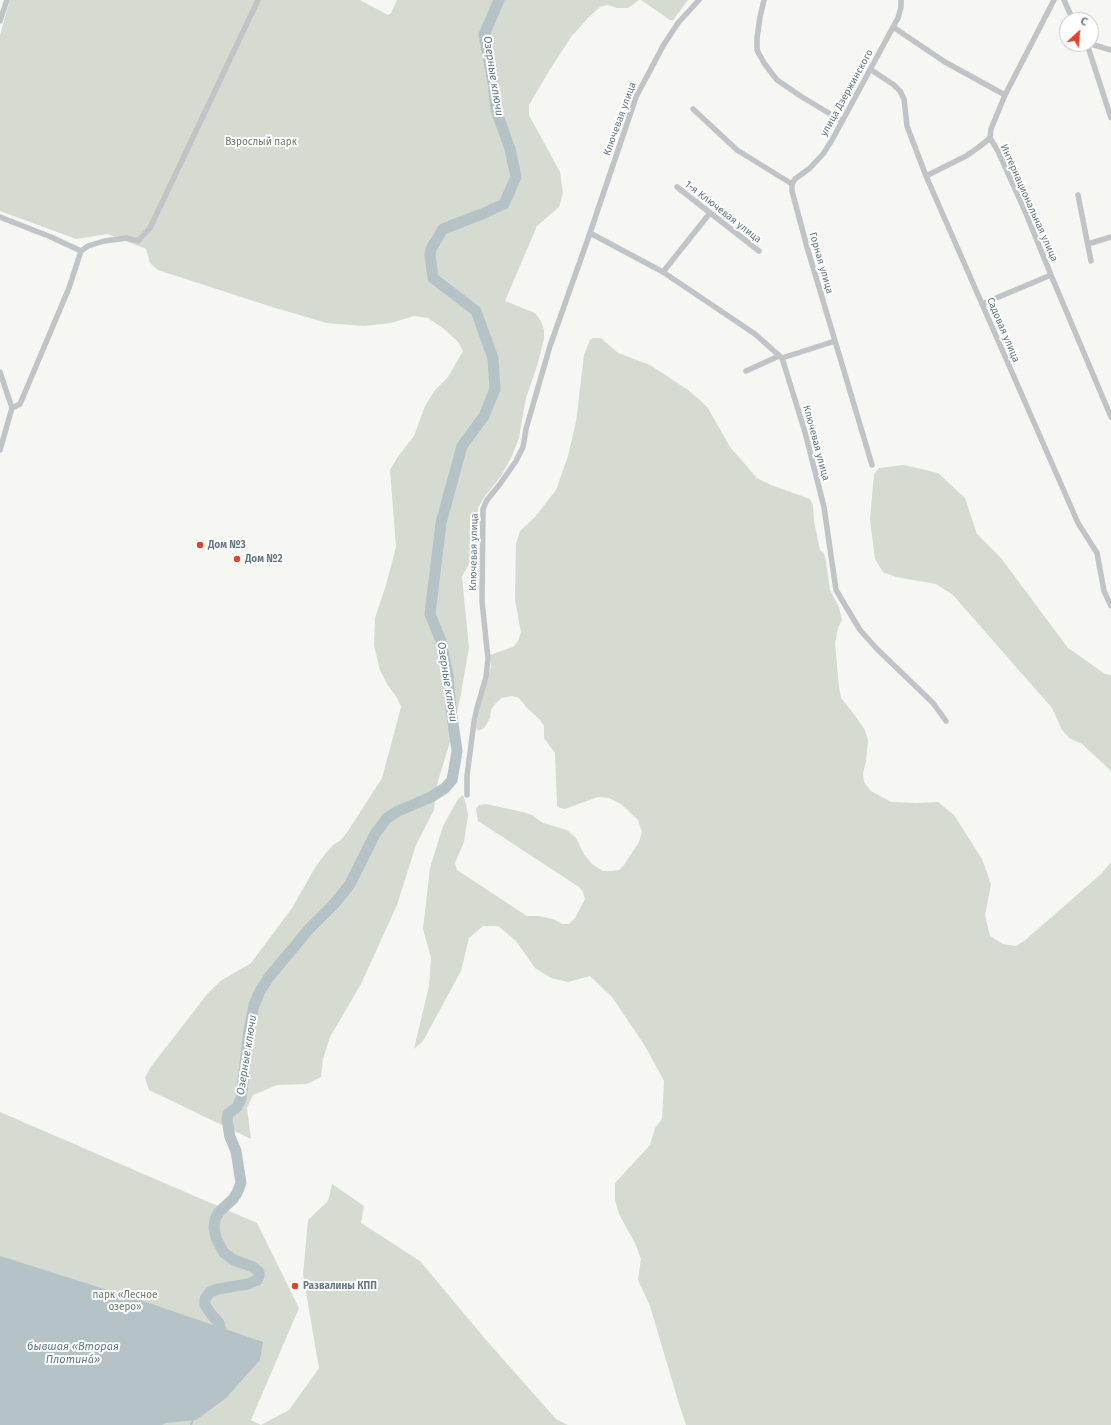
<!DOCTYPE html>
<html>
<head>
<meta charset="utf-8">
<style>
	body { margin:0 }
	#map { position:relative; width:1111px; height:1425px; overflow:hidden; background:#f6f6f3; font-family:"Fira Sans",sans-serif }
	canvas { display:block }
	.north { position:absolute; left:1059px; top:12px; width:40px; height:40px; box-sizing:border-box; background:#fff; border:1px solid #c2c9cd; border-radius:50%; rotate:26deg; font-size:11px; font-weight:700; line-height:16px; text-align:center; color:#667983 }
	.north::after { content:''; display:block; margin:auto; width:14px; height:18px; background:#de432c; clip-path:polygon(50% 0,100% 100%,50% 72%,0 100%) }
</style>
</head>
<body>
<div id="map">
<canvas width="1111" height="1425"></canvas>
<div class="north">С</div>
</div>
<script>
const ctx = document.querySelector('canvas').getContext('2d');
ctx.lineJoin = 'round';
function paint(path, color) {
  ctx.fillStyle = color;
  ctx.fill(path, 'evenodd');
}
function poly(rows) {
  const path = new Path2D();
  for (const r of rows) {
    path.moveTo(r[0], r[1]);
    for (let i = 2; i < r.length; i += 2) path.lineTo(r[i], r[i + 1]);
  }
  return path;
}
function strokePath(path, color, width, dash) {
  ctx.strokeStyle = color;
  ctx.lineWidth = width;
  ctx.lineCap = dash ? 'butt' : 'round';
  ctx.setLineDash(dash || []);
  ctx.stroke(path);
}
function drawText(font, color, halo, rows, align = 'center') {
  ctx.font = font + ' "Fira Sans",sans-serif';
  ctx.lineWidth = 4;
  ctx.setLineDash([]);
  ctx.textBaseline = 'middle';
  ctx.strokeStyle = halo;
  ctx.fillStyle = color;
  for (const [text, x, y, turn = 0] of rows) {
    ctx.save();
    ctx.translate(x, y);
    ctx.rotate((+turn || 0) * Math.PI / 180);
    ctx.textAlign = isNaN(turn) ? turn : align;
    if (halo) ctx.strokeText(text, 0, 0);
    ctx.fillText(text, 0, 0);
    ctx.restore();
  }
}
const green = poly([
	[10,0,360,0,388,15,391,13,397,0,639,0,628,8,617,8,608,5,600,7,588,18,571,37,549,71,529,105,529,115,560,172,563,193,559,207,537,226,505,301,535,313,541,321,544,330,544,339,538,363,526,398,519,438,512,456,501,476,485,496,478,508,477,565,469,564,462,577,469,648,460,699,451,739,438,781,434,810,416,845,397,905,361,984,330,1037,323,1059,321,1077,307,1084,277,1085,253,1095,247,1108,251,1139,149,1090,145,1078,150,1068,208,993,222,980,251,963,292,908,316,866,325,854,333,845,341,840,348,831,382,778,401,707,397,698,387,684,380,670,374,646,375,618,386,585,396,547,390,470,397,458,414,436,425,406,435,390,448,377,463,351,458,342,444,329,428,318,414,316,391,323,364,326,327,323,272,307,158,270,150,263,146,249,108,234,76,239,0,211,0,35],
	[641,0,688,0,673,20,670,20],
	[593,338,601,338,618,353,650,365,688,390,701,401,708,408,730,447,757,478,771,485,810,499,813,505,814,521,820,550,824,553,826,561,830,590,839,607,842,620,838,628,835,643,839,687,841,698,854,714,865,730,868,740,866,761,863,773,864,782,871,791,891,802,916,803,938,802,954,815,982,859,991,884,985,915,990,936,1003,944,1016,946,1024,941,1101,874,1111,862,1111,1425,686,1425,679,1404,650,1306,638,1280,641,1259,635,1243,619,1214,615,1200,615,1183,650,1145,655,1128,662,1119,664,1081,645,1046,612,997,590,976,568,982,551,978,535,968,516,941,498,926,483,926,469,938,461,971,423,1041,414,1049,429,986,431,958,423,929,430,868,443,826,458,799,463,795,466,804,468,815,464,842,455,863,457,870,527,916,539,916,553,919,562,924,569,924,575,918,585,899,583,892,579,887,478,821,476,809,479,805,486,804,523,812,532,815,543,823,567,830,576,838,584,854,592,864,603,871,612,871,619,870,624,865,639,842,642,832,638,820,621,804,609,798,598,797,565,809,560,808,557,806,555,753,544,738,544,726,540,720,526,707,519,698,512,696,502,698,495,704,491,710,490,718,484,728,478,731,476,727,480,707,491,666,490,655,513,647,518,641,521,632,515,600,516,544,520,531,535,517,556,490,568,456,576,422,584,355,590,340],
	[904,465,938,473,965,498,977,534,1001,558,1068,648,1105,674,1111,675,1111,774,1110,770,1082,744,1069,738,1062,730,1052,708,953,595,936,584,896,577,883,572,875,559,870,519,874,474,879,468],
	[0,1112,257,1223,299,1308,251,1420,261,1425,289,1410,319,1368,303,1275,308,1220,328,1201,332,1184,364,1206,361,1223,420,1261,487,1341,556,1419,568,1425,0,1425]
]);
const water = poly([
	[0,1256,152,1304,263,1342,260,1360,226,1398,196,1420,166,1423,162,1425,0,1425]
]);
const stream = poly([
	[191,1425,193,1419]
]);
const river = poly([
	[221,1341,223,1337,219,1323,211,1314,205,1305,205,1299,210,1292,218,1289,248,1284,257,1280,259,1276,259,1272,253,1267,234,1260,224,1253,216,1238,214,1228,215,1219,219,1212,233,1199,237,1193,241,1183,236,1151,230,1137,227,1120,228,1114,237,1107,241,1099,249,1030,254,1005,260,991,269,977,309,929,335,903,350,884,375,834,387,818,398,811,431,797,445,788,452,780,454,769,457,751,451,709,448,675,441,641,430,614,441,523,462,446,484,416,495,389,493,358,476,311,433,278,430,255,431,249,443,229,482,214,504,204,516,177,510,149,496,110,493,82,484,35,499,0]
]);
const minor = poly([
	[764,0,760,17,757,38,757,50,764,63,777,80,802,97,842,121],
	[1054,0,1005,95,991,129,990,138,998,151,1025,211,1051,275,1111,417],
	[1064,0,1073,20],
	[0,21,7,0],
	[893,27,945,62,1005,95],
	[1087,44,1111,118],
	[1091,44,1111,50],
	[870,69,894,85,900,91,904,99,907,126,926,176,1078,523,1097,553,1104,591,1111,606],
	[693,109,737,150,792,184],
	[926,176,966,156,979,147,990,138],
	[792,184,792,191,807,247,872,465],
	[792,184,795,179,810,168,823,154,832,140,898,18,901,7,901,0],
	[677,187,759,251],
	[1078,195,1091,261],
	[0,217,51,237,81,251],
	[590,233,663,272,755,334,782,358,805,432,824,507,836,590,860,630,877,649,933,703,946,721],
	[1088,244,1111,237],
	[663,272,710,213],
	[982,304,1051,275],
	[782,358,835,341],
	[746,371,779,356],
	[0,372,12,408],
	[0,450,12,408,20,404,69,288,81,251,88,246,104,241,127,238,138,241,150,228,258,0],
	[467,795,467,776,474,722,477,708,486,677,488,659,482,601,483,509,487,500,500,484,516,461,523,447,526,429,550,346,590,233,636,97,663,46,678,23,699,0]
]);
const markers = [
	[200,545,4,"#de432c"],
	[237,559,4,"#de432c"],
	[295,1286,4,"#de432c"]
];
const streetNames = [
	["улица Дзержинского",847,93,-61],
	["Ключевая улица",620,119,-70],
	["Интернациональная улица",1029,203,66],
	["1-я Ключевая улица",723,212,38],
	["Горная улица",821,263,74],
	["Садовая улица",1003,330,67],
	["Ключевая улица",816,443,75],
	["Ключевая улица",474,552,-89]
];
const parkNames = [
	["Взрослый парк",261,142],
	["парк «Лесное",125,1295],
	["озеро»",125,1307]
];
const poiNames = [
	["Дом №3",208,545],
	["Дом №2",245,559],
	["Развалины КПП",303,1286]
];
const waterNames = [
	["Озерные ключи",493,76,81],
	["Озерные ключи",447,682,81],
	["Озерные ключи",247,1055,-81],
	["бывшая «Вторая",73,1347],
	["Плотинá»",73,1360]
];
paint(green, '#d6dbd2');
paint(water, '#b5c3c6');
strokePath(stream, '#b5c3c6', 2);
strokePath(river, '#b5c3c6', 11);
strokePath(minor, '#c0c4c7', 5.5);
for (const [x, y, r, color] of markers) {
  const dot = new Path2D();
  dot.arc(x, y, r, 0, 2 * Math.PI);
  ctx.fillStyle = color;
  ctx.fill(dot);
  strokePath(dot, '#fff', 1.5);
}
drawText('10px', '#667983', '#fff', streetNames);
drawText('10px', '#6b7b65', '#fff', parkNames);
drawText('bold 10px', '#667983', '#fff', poiNames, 'left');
drawText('italic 11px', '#627b7f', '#fff', waterNames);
</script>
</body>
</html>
